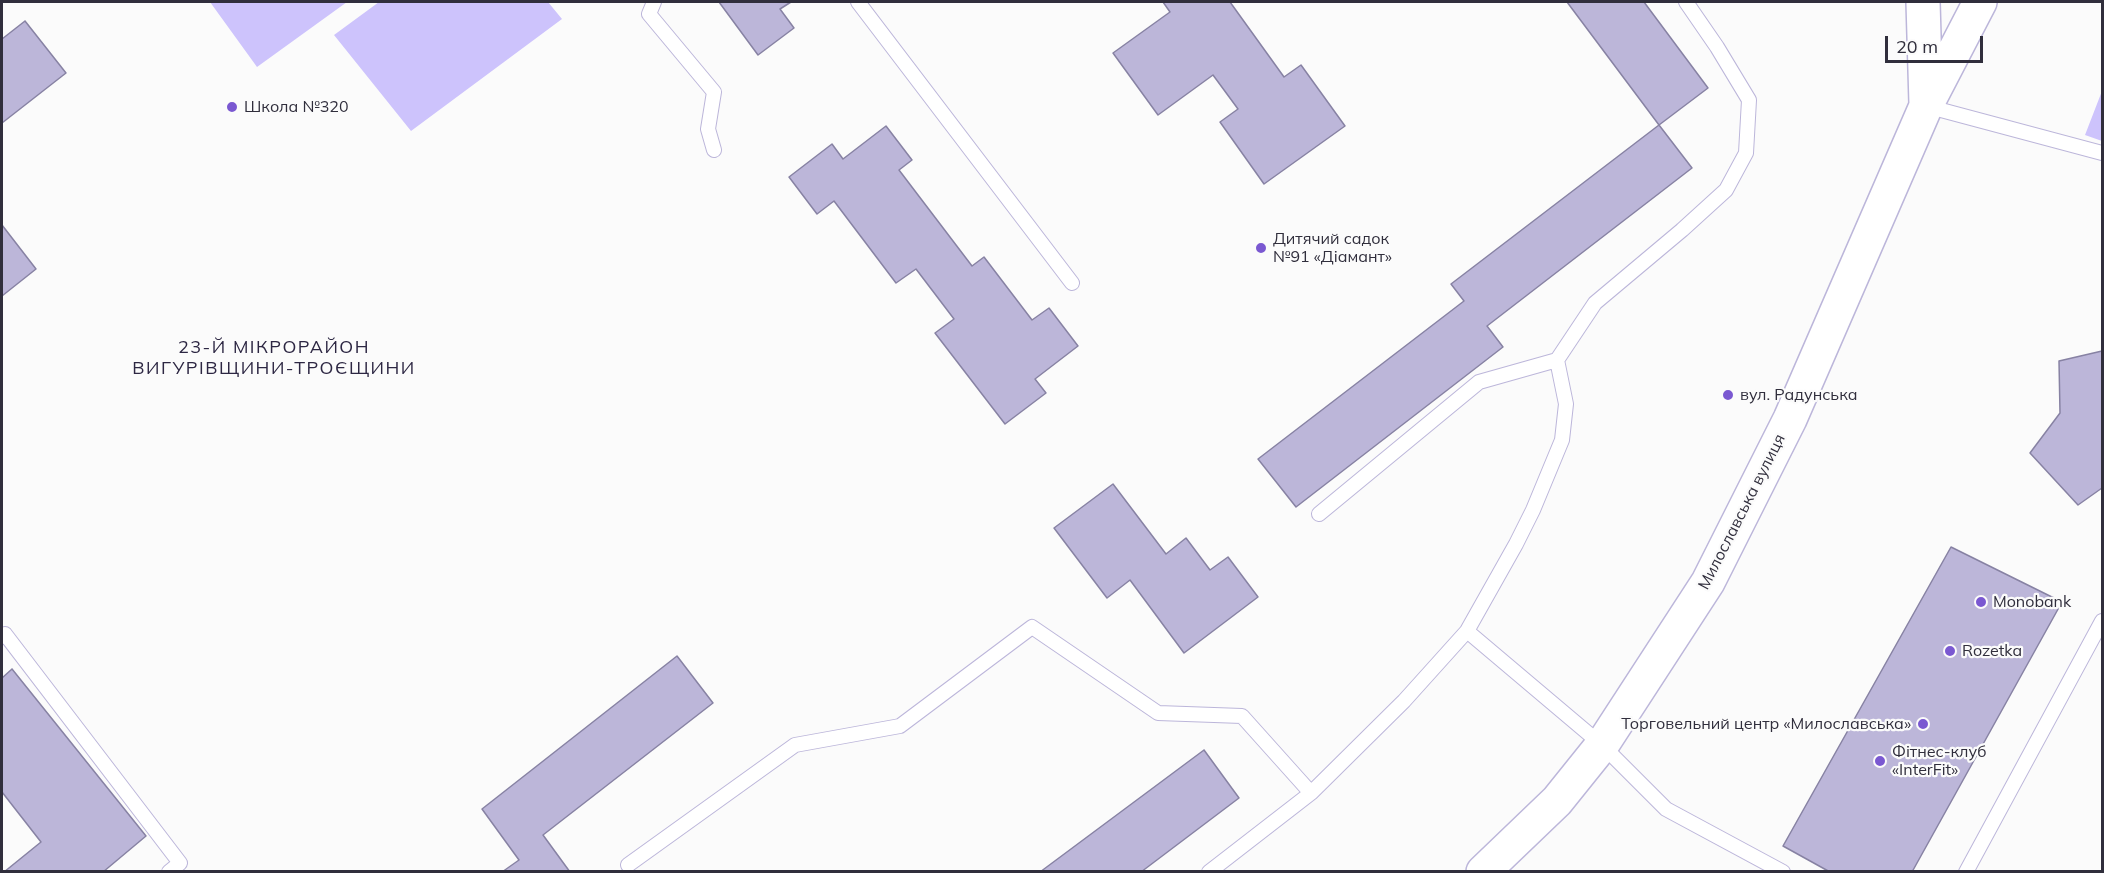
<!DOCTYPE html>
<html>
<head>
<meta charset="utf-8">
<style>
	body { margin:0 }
	#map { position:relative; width:2104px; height:873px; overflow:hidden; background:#fbfbfb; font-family:Mulish,sans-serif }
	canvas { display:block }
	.frame { position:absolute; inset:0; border:3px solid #302e3c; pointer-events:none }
	.scale { position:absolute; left:1885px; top:36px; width:98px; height:27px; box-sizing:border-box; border:3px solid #302e3c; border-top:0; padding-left:8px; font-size:18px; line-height:21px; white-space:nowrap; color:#302e3c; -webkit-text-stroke:4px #fbfbfb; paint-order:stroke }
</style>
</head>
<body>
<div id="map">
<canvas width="2104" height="873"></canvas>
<div class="frame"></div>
<div class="scale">20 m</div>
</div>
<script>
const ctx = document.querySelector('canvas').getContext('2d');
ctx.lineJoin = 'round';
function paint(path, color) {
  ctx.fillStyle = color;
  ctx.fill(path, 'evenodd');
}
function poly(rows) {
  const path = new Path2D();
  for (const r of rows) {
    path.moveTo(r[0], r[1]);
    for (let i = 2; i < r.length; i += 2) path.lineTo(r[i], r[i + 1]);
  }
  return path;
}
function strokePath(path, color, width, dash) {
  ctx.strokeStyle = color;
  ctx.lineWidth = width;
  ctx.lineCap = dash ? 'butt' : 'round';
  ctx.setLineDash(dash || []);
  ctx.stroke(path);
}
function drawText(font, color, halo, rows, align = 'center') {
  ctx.font = font + ' Mulish,sans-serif';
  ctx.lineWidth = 4.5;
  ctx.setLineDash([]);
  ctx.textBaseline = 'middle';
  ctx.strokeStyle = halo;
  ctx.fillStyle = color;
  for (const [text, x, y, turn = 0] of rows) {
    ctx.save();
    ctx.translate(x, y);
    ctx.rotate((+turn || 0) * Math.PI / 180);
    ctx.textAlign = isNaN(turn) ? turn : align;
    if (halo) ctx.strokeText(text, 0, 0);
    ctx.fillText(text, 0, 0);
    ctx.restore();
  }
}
const green = poly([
	[210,2,347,2,257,67],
	[379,2,548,2,562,19,411,131,334,35],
	[2102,91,2102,141,2085,135]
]);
const building = poly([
	[719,2,791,2,780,9,794,28,758,55,719,2],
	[1163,2,1230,2,1284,77,1301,65,1345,126,1264,184,1220,122,1238,109,1213,75,1158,115,1113,53,1170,12,1163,2],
	[1567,2,1644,2,1708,88,1659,125,1567,2],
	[25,21,66,73,2,123,2,39,25,21],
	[1659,125,1692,168,1487,326,1503,347,1296,507,1258,459,1464,301,1451,284,1659,125],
	[886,126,912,160,899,170,972,266,984,257,1032,320,1049,308,1078,346,1035,379,1046,393,1005,424,935,333,954,319,916,269,896,283,834,201,817,214,789,177,832,144,843,159,886,126],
	[2,225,36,269,2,296,2,225],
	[2102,351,2102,488,2078,505,2030,453,2060,413,2059,361,2102,351],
	[1113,484,1166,554,1186,538,1210,570,1228,557,1258,597,1184,653,1130,580,1107,598,1054,528,1113,484],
	[1951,547,2062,602,1912,872,1830,872,1783,846,1951,547],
	[677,656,713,703,543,835,570,872,502,872,519,860,482,809,677,656],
	[12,669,146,836,103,872,4,872,41,842,2,792,2,678,12,669],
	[1204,750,1239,798,1141,872,1040,872,1204,750]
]);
const service = poly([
	[654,2,649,14,714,92,708,129,714,150],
	[858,2,1072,283],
	[1926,106,2102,153],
	[1319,514,1479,382,1557,360,1595,303,1682,230,1726,190,1746,153,1749,100,1717,47,1686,2],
	[1467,631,1602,745,1666,809,1783,872],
	[2,637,5,634,180,863,169,872],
	[628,865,795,745,900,726,1032,627,1158,713,1242,716,1311,793],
	[1209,872,1311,793,1404,701,1467,631,1516,544,1533,510,1562,440,1566,404,1557,360],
	[1966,872,2102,621]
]);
const secondary = poly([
	[1923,2,1926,104],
	[1483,872,1557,801,1602,745,1708,582,1790,419,1926,106,1980,2]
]);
const markers = [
	[232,107,6,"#7a58d1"],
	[1261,248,6,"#7a58d1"],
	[1728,395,6,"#7a58d1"],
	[1981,602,6,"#7a58d1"],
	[1950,651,6,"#7a58d1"],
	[1923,724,6,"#7a58d1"],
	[1880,761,6,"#7a58d1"]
];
const poiNames = [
	["Школа №320",244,107],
	["Дитячий садок",1273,239],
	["№91 «Діамант»",1273,257],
	["вул. Радунська",1740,395],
	["Monobank",1993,602],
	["Rozetka",1962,651],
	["Торговельний центр «Милославська»",1911,724,"right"],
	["Фітнес-клуб",1892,752],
	["«InterFit»",1892,770]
];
const streetNames = [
	["Милославська вулиця",1742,512,-63]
];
const neighbourhoodNames = [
	["23-Й МІКРОРАЙОН",274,348],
	["ВИГУРІВЩИНИ-ТРОЄЩИНИ",274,369]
];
paint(green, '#cdc3fc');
paint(building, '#bcb6d9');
strokePath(building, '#8782a3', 1.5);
strokePath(service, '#bcb6da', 16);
strokePath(secondary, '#bcb6da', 36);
strokePath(service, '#fff', 14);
strokePath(secondary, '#fff', 33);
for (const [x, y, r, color] of markers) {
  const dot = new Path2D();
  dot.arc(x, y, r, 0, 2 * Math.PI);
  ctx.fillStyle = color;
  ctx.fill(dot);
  strokePath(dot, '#fbfbfb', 2);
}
drawText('16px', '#302e3c', '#fbfbfb', poiNames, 'left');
drawText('16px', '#302e3c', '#fbfbfb', streetNames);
ctx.letterSpacing = '1.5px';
drawText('18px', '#2d2743', '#fbfbfb', neighbourhoodNames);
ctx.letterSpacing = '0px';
</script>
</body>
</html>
